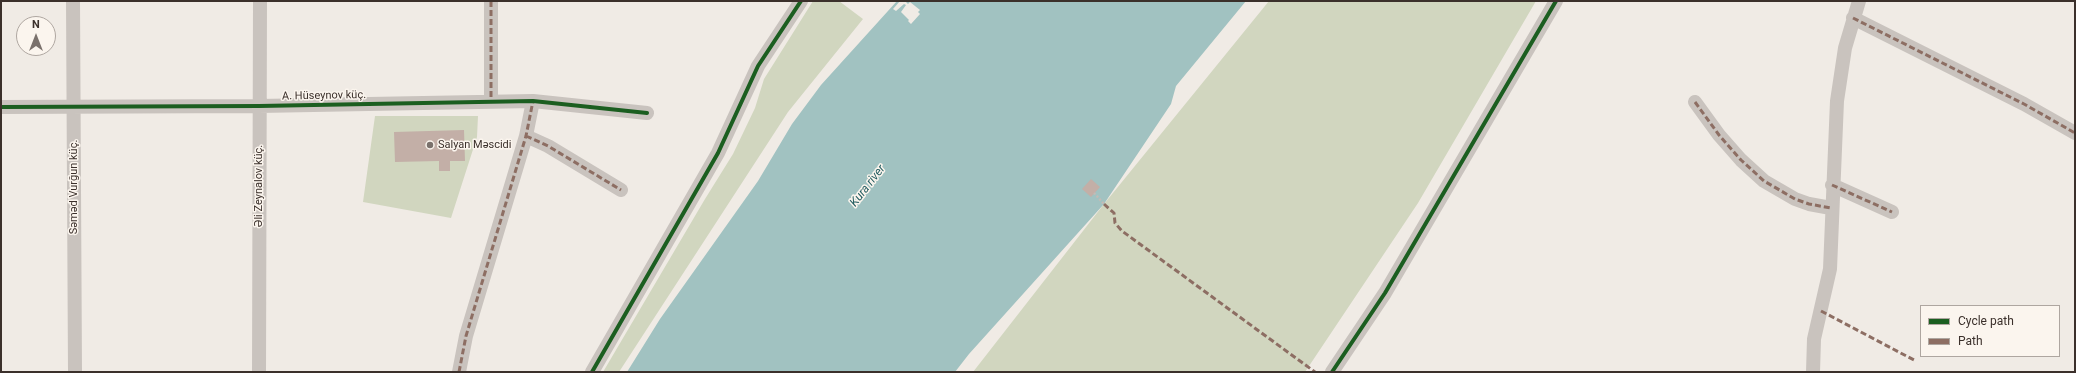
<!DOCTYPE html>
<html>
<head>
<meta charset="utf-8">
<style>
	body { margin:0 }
	#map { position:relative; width:2076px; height:373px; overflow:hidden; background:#f0ebe5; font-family:Roboto,sans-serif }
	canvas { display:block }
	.frame { position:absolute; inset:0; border:2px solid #3b302b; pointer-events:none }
	.legend { position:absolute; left:1920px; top:305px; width:140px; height:52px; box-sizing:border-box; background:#fbf5ee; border:1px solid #aea6a0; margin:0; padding:5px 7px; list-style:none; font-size:12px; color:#3b302b }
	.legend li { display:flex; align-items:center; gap:8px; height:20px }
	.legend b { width:20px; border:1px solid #aea6a0 }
	.north { position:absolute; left:16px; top:16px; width:40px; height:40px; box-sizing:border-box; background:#fbf5ee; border:1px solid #aea6a0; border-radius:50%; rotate:0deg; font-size:11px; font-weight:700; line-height:16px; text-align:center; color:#3b302b }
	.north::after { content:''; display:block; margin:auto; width:14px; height:18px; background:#7a716c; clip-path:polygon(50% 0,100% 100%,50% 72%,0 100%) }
</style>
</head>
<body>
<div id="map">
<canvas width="2076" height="373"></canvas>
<div class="frame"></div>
<ul class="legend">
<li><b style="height:5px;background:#1b5e20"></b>Cycle path</li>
<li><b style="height:5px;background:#8d6e63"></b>Path</li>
</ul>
<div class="north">N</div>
</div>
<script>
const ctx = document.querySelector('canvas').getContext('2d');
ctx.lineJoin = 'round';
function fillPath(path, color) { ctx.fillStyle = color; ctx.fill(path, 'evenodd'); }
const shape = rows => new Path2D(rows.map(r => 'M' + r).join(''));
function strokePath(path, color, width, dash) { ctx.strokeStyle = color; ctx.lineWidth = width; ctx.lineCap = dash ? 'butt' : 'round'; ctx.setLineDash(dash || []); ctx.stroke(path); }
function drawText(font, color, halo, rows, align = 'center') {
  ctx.font = font + ' Roboto,sans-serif'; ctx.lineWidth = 3; ctx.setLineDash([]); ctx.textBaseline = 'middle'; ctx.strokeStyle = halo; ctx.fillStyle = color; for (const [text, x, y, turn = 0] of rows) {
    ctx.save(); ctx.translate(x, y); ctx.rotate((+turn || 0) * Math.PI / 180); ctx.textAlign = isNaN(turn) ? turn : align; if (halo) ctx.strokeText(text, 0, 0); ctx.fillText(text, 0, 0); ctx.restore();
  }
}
const green = shape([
	[813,1,839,1,863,19,788,112,619,372,603,372,705,199,733,154,755,108,764,79],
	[1269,1,1536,1,1418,203,1305,372,973,372,1104,204],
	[375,116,478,116,477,137,451,218,363,202]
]);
const water = shape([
	[897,1,1246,1,1176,86,1171,104,1104,204,969,354,955,372,627,372,660,319,758,181,792,124,821,85]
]);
const pier = shape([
	[900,1,905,1,908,4,910,2,920,10,918,12,920,14,911,24,908,21,909,20,901,12,906,5,904,4,896,11,893,9]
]);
const building = shape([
	[464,130,465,161,450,161,450,171,439,171,439,161,395,162,394,132],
	[1091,179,1100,187,1091,197,1082,189]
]);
const path = shape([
	[1094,193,1104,204]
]);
const minor = shape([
	[73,1,75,372],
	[491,1,491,101],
	[1853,18,2024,104,2075,133],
	[1695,102,1719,135,1741,160,1764,181,1795,199,1809,204,1831,208],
	[1,107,259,106,533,101,647,113],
	[526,136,548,146,621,190],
	[1832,185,1892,212],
	[259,372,260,1],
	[459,372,466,336,526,136,533,101],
	[592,372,718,153,758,66,801,1],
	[1332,372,1385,293,1556,1],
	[1813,372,1814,339,1830,269,1837,101,1845,48,1859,1]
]);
const quiet = shape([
	[491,1,491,101],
	[1853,18,2024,104,2075,133],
	[1695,102,1719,135,1741,160,1764,181,1795,199,1809,204,1831,208],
	[526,136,548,146,621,190],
	[1832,185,1892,212],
	[1104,204,1114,213,1115,223,1122,231,1315,372],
	[1821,311,1914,360],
	[459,372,466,336,526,136,533,101]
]);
const cycleway = shape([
	[1,107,259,106,533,101,647,113],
	[592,372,718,153,758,66,801,1],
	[1332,372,1385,293,1556,1]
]);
const markers = [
	[430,145,4,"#7a716c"]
];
const streetNames = [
	["A. Hüseynov küç.",324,96,-1],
	["Əli Zeynalov küç.",259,186,-90],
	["Səməd Vurğun küç.",74,187,-90]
];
const poiNames = [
	["Salyan Məscidi",438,145]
];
const waterNames = [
	["Kura river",868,186,-52]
];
fillPath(green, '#d1d6bf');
fillPath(water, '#a1c2c1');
fillPath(pier, '#f0ebe5');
fillPath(building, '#c3afa7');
strokePath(path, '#c2bbb6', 2.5, [2, 2]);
strokePath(minor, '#c9c3be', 14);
strokePath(quiet, '#8d6e63', 3, [6, 3]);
strokePath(cycleway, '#1b5e20', 4);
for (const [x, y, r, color] of markers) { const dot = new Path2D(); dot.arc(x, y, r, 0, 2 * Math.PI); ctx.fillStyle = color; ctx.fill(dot); strokePath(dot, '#fbf5ee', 1.5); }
drawText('11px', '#3b302b', '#fbf5ee', streetNames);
drawText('11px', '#3b302b', '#fbf5ee', poiNames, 'left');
drawText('italic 12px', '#1f5a5e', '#fbf5ee', waterNames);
</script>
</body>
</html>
